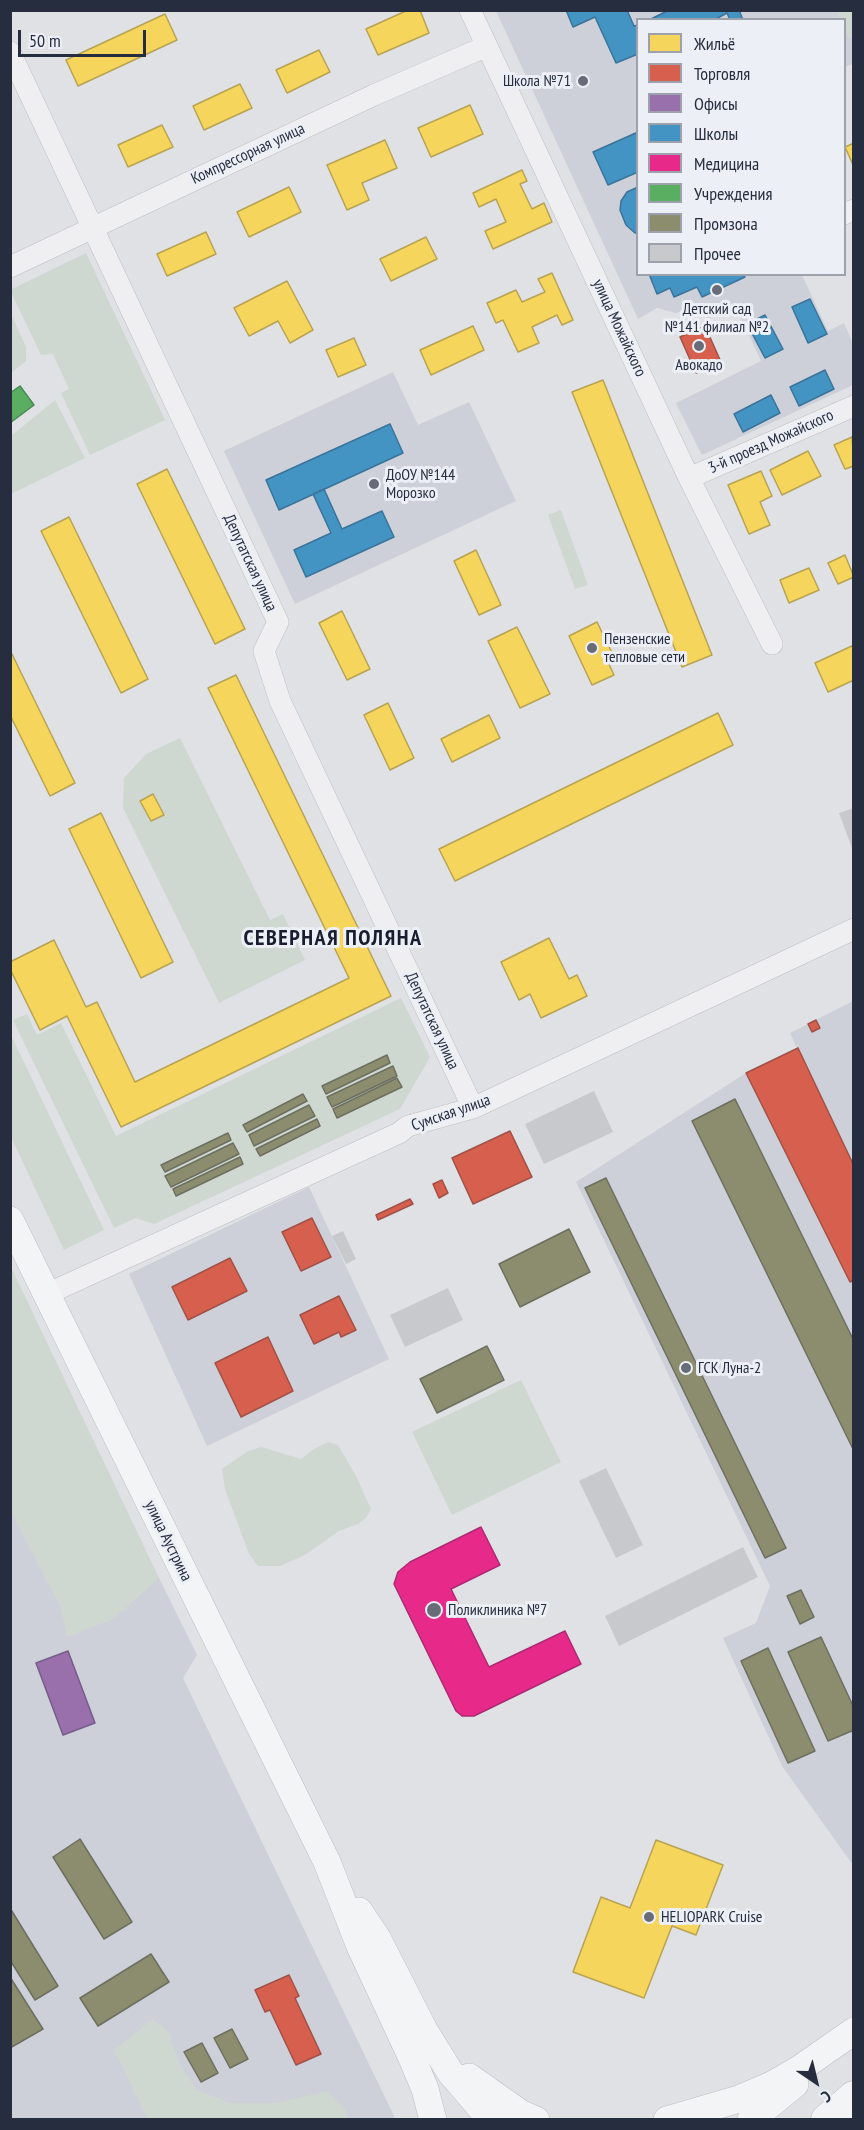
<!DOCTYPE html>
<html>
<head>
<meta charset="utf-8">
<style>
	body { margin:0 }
	#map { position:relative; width:864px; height:2130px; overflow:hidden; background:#dfe1e5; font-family:"PT Sans Narrow",sans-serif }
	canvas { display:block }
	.frame { position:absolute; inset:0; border:12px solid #262d3e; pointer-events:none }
	.legend { position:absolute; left:636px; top:18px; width:210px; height:258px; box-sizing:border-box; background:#eceff5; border:2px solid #9da1ac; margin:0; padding:8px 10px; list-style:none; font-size:18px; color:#262d3e }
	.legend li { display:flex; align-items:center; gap:12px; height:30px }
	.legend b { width:30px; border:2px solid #9da1ac }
	.north { position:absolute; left:786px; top:2052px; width:60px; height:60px; -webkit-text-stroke:4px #eceff5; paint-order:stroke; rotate:145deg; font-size:16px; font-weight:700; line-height:24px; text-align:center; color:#262d3e }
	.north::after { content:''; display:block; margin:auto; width:21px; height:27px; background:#262d3e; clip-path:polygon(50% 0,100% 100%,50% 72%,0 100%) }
	.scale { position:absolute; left:18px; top:30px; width:128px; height:27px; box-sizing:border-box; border:3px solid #262d3e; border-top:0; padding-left:8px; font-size:18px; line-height:21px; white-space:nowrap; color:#262d3e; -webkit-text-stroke:4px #eceff5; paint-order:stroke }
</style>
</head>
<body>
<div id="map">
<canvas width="864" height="2130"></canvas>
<div class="frame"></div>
<ul class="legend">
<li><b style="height:16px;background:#f6d55c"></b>Жильё</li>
<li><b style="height:16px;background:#d6604d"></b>Торговля</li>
<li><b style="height:16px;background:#9970ab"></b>Офисы</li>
<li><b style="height:16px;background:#4393c3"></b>Школы</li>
<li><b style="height:16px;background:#e7298a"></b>Медицина</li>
<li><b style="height:16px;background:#5aae61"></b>Учреждения</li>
<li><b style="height:16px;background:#8c8c6e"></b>Промзона</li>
<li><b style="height:16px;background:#c7c9cd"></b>Прочее</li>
</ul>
<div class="north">С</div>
<div class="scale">50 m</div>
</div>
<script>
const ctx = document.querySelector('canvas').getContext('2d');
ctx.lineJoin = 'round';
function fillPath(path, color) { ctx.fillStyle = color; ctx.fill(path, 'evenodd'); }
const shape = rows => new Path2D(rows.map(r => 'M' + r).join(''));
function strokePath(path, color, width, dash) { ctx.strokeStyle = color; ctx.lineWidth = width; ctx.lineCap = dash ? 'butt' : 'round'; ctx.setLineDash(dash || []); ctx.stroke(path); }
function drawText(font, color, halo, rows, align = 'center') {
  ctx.font = font + ' "PT Sans Narrow",sans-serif'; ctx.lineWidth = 6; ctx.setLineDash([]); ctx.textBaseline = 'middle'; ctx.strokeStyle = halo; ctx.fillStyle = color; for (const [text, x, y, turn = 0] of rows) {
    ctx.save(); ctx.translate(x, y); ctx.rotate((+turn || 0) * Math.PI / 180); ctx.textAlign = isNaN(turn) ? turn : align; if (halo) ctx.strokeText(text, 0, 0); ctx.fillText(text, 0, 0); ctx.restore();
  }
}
const built = shape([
	[496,11,853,11,853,64,845,67,844,20,638,20,638,274,802,275,828,331,844,323,853,344,853,385,702,455,676,403,761,361,736,307,708,319,702,306,676,313,657,308,638,319],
	[393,372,418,425,469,402,516,501,295,604,224,451],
	[853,1001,853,1865,782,1766,723,1638,756,1623,770,1586,576,1182,746,1073,797,1048,790,1033],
	[309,1187,389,1359,207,1446,129,1274],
	[10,1291,159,1578,197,1655,183,1678,394,2116,394,2119,11,2119]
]);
const green = shape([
	[836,11,853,11,853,37,849,39,845,30,844,20,840,19],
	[86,253,165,420,90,455,61,393,69,389,53,354,41,355,10,290],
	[11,314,26,347,26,361,11,373],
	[55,400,85,458,11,494,11,436],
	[561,510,588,585,575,589,548,515],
	[180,738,270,920,283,914,305,960,219,1003,123,808,124,778,146,754],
	[401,998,430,1057,400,1109,154,1224,135,1218,114,1228,13,1020,27,1014,37,1035,61,1023,116,1136],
	[11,1035,104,1230,64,1250,11,1137],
	[11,1267,159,1578,113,1619,67,1637,61,1608,11,1511],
	[521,1380,561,1462,452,1515,412,1432],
	[328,1442,338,1445,356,1476,371,1509,366,1518,358,1524,339,1531,305,1555,280,1566,258,1566,249,1554,225,1489,222,1469,248,1451,261,1447,301,1459,314,1449],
	[153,2019,167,2030,180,2065,197,2090,230,2103,276,2103,327,2091,346,2110,347,2119,148,2119,114,2050]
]);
const homes = shape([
	[408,10,420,10,429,33,378,55,366,29,408,10],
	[165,14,177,40,78,86,66,60,165,14],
	[319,50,330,72,287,93,276,70,319,50],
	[240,84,252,108,204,130,193,106,240,84],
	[470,105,483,134,431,157,418,128,470,105],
	[162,125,173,147,128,167,118,145,162,125],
	[385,140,397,168,362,183,369,200,347,210,327,165,385,140],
	[854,143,854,167,845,147,854,143],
	[522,170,527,181,520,184,532,209,544,203,552,222,493,249,485,231,506,222,496,199,479,207,473,193,522,170],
	[289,187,301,212,249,237,237,212,289,187],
	[206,232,216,254,167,276,157,254,206,232],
	[426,237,437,259,391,281,380,259,426,237],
	[552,273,573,320,562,325,557,315,532,327,539,343,518,352,503,320,496,323,487,303,516,290,522,302,545,292,538,279,552,273],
	[287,281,313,330,290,343,278,321,249,336,234,308,287,281],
	[473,326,484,350,431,375,420,350,473,326],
	[354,338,366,365,338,377,326,350,354,338],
	[603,380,712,655,682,667,572,392,603,380],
	[852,437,854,466,845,469,834,445,852,437],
	[808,451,821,476,782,495,770,470,808,451],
	[167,469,245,629,215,644,137,484,167,469],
	[761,471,772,496,760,502,770,525,749,534,728,485,761,471],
	[69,517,148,679,121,693,41,531,69,517],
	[476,550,501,605,479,615,454,561,476,550],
	[845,555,854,577,838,584,828,563,845,555],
	[809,568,819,590,789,603,780,580,809,568],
	[342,611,370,669,347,680,319,623,342,611],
	[597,622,615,659,608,662,614,675,592,685,569,636,597,622],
	[517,627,550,694,520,708,488,641,517,627],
	[854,645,854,680,828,692,815,663,854,645],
	[10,650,75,783,50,796,10,715,10,650],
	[236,675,391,996,121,1127,67,1016,40,1030,10,969,10,962,54,940,86,1007,97,1002,135,1082,349,978,208,688,236,675],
	[388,703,414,758,390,770,364,715,388,703],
	[718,713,733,745,455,881,439,849,718,713],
	[489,715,500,738,452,762,441,739,489,715],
	[153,794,164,815,151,821,140,801,153,794],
	[101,813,173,962,141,978,69,829,101,813],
	[549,938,569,979,577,975,587,996,541,1018,530,994,519,1000,501,962,549,938],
	[656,1840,723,1865,696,1935,672,1926,644,1998,573,1972,601,1897,630,1908,656,1840]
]);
const shops = shape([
	[705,326,721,362,696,373,680,337,705,326],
	[816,1020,820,1028,812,1032,808,1024,816,1020],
	[798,1048,854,1166,854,1280,850,1282,746,1073,798,1048],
	[510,1131,532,1177,473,1204,452,1158,510,1131],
	[442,1180,448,1193,439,1198,433,1184,442,1180],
	[410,1199,413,1204,378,1220,376,1215,410,1199],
	[312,1218,331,1257,301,1271,282,1232,312,1218],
	[230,1258,247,1291,188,1320,172,1287,230,1258],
	[339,1296,356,1330,341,1337,339,1332,314,1344,300,1315,339,1296],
	[268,1337,293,1391,241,1417,215,1363,268,1337],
	[289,1975,299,1996,295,1998,321,2054,296,2065,270,2010,265,2012,255,1990,289,1975]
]);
const offices = shape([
	[68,1651,95,1723,63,1735,36,1663,68,1651]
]);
const schools = shape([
	[566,10,627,10,634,26,638,25,638,54,616,63,595,17,573,27,566,10],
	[669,10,739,10,743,20,730,20,727,13,714,20,649,20,669,10],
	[638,132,638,172,608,185,593,152,638,132],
	[638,187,638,233,635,233,626,225,620,210,621,201,627,192,638,187],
	[649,274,743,274,745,277,702,297,697,287,674,297,670,288,657,294,649,274],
	[810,299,827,334,808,343,792,307,810,299],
	[765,315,783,349,765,358,747,324,765,315],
	[825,370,834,389,799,406,790,387,825,370],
	[771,395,780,413,743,432,734,414,771,395],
	[390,424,403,453,279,510,266,480,390,424],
	[324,489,342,529,382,511,394,537,306,577,294,550,331,533,313,494,324,489]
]);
const health = shape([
	[481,1527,500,1565,451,1589,489,1667,565,1631,581,1664,474,1716,462,1716,456,1711,394,1584,398,1572,410,1562,481,1527]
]);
const public = shape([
	[20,386,34,405,10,423,10,393,20,386]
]);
const industry = shape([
	[387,1055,390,1063,326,1094,322,1086,387,1055],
	[393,1066,397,1076,332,1107,327,1097,393,1066],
	[397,1078,402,1087,337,1118,333,1109,397,1078],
	[303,1094,307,1101,247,1132,243,1125,303,1094],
	[735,1099,854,1341,854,1451,692,1121,735,1099],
	[309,1105,315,1116,254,1146,249,1135,309,1105],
	[317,1119,320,1126,260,1156,256,1149,317,1119],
	[228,1133,231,1140,165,1172,161,1165,228,1133],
	[233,1143,239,1154,171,1187,165,1176,233,1143],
	[240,1157,243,1164,176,1196,173,1189,240,1157],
	[606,1178,786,1548,765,1558,585,1188,606,1178],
	[569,1229,590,1272,520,1307,499,1264,569,1229],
	[487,1346,504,1380,437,1413,420,1379,487,1346],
	[801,1590,814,1617,800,1624,787,1596,801,1590],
	[821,1637,854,1708,854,1730,828,1741,788,1652,821,1637],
	[768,1648,815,1751,788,1763,741,1661,768,1648],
	[80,1839,132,1922,104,1939,53,1857,80,1839],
	[10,1908,58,1986,35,2000,10,1960,10,1908],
	[151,1954,169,1982,98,2026,80,1998,151,1954],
	[10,1977,43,2029,10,2048,10,1977],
	[232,2029,248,2059,230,2068,214,2038,232,2029],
	[202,2043,218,2073,201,2082,184,2052,202,2043]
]);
const building = shape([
	[854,808,854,851,853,851,839,813],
	[594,1091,613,1132,544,1164,525,1124],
	[343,1231,356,1259,346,1264,332,1236],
	[448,1288,463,1320,405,1347,390,1315],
	[606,1468,643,1545,616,1558,579,1481],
	[743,1547,758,1577,619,1646,605,1616]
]);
const minor = shape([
	[470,10,689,478,772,644],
	[10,52,278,622,264,651,280,701,473,1108],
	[844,214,854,210],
	[10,267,374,95,487,46],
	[689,478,854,406],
	[47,1294,399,1133,408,1126,473,1108,854,929]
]);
const major = shape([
	[10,1220,327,1862,360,1946,412,2058,425,2089,433,2120],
	[359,1911,377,1938,424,2030,450,2072,491,2120],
	[469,2077,520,2113,536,2120],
	[667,2120,739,2099,772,2085,798,2070,854,2031],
	[751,2120,795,2084]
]);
const highway = shape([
	[827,2120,854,2097]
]);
const markers = [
	[583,81,6,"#676c78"],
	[717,290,6,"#676c78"],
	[699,346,6,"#676c78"],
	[374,484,6,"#676c78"],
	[592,648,6,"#676c78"],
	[686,1368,6,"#676c78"],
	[434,1610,8,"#676c78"],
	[649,1917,6,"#676c78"]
];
const poiNames = [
	["Школа №71",571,81,"right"],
	["Детский сад",717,309,"center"],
	["№141 филиал №2",717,327,"center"],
	["Авокадо",699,365,"center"],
	["ДоОУ №144",386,475],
	["Морозко",386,493],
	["Пензенские",604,639],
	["тепловые сети",604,657],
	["ГСК Луна-2",698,1368],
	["Поликлиника №7",448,1610],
	["HELIOPARK Cruise",661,1917]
];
const streetNames = [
	["Компрессорная улица",248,154,-25],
	["улица Можайского",619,328,65],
	["3-й проезд Можайского",771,442,-24],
	["Депутатская улица",250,563,65],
	["Депутатская улица",432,1021,65],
	["Сумская улица",451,1113,-19],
	["улица Аустрина",168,1541,64]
];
const districtNames = [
	["СЕВЕРНАЯ ПОЛЯНА",333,939]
];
fillPath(built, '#cdd0d8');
fillPath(green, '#ced8d0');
fillPath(homes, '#f6d55c');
strokePath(homes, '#b8a353', 1.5);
fillPath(shops, '#d6604d');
strokePath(shops, '#a15148', 1.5);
fillPath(offices, '#9970ab');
strokePath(offices, '#765c8a', 1.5);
fillPath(schools, '#4393c3');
strokePath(schools, '#3a749b', 1.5);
fillPath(health, '#e7298a');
strokePath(health, '#ad2a73', 1.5);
fillPath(public, '#5aae61');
strokePath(public, '#4a8756', 1.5);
fillPath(industry, '#8c8c6e');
strokePath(industry, '#6d7060', 1.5);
fillPath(building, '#c7c9cd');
strokePath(minor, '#bdbfc3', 22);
strokePath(major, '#bbbec3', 28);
strokePath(highway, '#b1b4ba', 33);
strokePath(minor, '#efeff1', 21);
strokePath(major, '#f3f4f5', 27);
strokePath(highway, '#f3f4f5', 32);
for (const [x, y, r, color] of markers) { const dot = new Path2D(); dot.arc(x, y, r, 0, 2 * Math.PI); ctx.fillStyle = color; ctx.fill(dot); strokePath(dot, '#eceff5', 2); }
drawText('16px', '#262d3e', '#eceff5', poiNames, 'left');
drawText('16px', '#262d3e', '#eceff5', streetNames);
ctx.letterSpacing = '1.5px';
drawText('bold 22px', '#191e2e', '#eceff5', districtNames);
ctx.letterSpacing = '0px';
</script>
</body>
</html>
